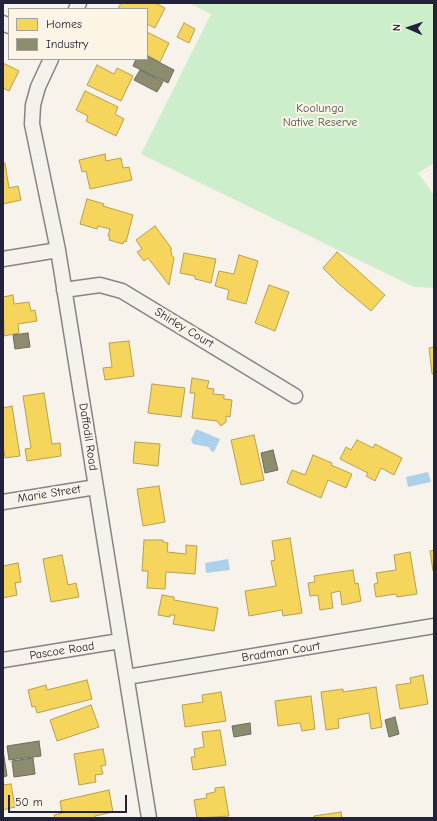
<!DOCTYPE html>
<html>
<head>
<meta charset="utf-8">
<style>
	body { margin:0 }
	#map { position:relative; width:437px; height:821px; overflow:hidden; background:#f7f3ea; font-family:"Comic Neue",sans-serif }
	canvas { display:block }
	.frame { position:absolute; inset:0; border:4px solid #22223b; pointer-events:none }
	.legend { position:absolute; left:8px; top:8px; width:140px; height:52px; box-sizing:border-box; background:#fcf5e5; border:1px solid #a5a1a1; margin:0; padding:5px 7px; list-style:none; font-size:12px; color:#22223b }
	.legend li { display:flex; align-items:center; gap:8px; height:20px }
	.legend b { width:20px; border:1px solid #a5a1a1 }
	.north { position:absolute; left:389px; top:8px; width:40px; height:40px; -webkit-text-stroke:3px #fcf5e5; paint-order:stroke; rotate:272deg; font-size:11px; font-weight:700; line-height:16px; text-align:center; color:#22223b }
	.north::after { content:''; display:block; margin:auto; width:14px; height:18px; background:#22223b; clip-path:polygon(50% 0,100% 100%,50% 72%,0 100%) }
	.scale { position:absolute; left:8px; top:795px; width:119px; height:18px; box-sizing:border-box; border:2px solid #22223b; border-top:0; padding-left:5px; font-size:12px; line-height:14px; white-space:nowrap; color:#22223b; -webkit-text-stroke:3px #fcf5e5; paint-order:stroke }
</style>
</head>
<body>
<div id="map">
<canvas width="437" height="821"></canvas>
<div class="frame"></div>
<ul class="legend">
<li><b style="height:11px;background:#f6d55c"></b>Homes</li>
<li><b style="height:11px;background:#8c8c6e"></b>Industry</li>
</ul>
<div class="north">N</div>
<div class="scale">50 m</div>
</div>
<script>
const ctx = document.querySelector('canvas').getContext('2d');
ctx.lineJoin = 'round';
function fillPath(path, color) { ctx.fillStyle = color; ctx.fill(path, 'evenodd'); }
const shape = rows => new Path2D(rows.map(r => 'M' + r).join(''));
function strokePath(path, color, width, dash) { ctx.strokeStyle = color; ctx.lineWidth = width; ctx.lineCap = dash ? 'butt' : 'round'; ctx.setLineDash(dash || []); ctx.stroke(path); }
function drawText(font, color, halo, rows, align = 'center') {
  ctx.font = font + ' "Comic Neue",sans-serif'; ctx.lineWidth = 4; ctx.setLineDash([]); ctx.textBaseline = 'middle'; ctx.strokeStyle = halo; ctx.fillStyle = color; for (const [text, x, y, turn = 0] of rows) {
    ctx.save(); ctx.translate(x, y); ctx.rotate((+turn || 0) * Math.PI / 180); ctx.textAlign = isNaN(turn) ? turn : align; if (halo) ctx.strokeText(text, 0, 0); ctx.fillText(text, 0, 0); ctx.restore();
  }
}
const green = shape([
	[189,3,434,3,434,163,418,173,434,195,434,288,414,287,141,154,211,14]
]);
const water = shape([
	[196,429,220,439,214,452,211,451,209,447,193,444,191,440],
	[428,472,431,482,408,487,406,477],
	[228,559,230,570,206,573,205,563]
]);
const homes = shape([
	[121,3,155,3,165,8,155,28,147,24,147,9,118,9,121,3],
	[184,23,195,29,189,43,177,37,184,23],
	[147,32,169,43,160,62,147,55,147,32],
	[3,63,19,71,9,91,3,88,3,63],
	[97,65,114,74,117,68,133,76,121,101,87,85,97,65],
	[85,91,118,107,115,114,124,119,116,136,86,121,88,116,76,110,85,91],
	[105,154,106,161,121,158,123,168,129,167,132,180,90,189,86,171,82,172,79,160,105,154],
	[3,163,5,163,9,188,18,186,21,200,3,204,3,163],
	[87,199,104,204,103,206,133,215,126,242,124,241,123,244,109,240,110,237,108,236,110,229,98,226,97,229,80,224,87,199],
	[155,226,172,249,170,250,172,253,171,254,174,258,169,285,148,258,144,261,137,252,142,249,136,240,155,226],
	[337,252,385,295,371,311,339,284,323,268,337,252],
	[184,253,216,259,211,283,195,279,195,276,180,273,184,253],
	[239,255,258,261,246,304,227,299,229,290,215,286,219,271,234,274,239,255],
	[269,285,289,292,275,331,255,323,269,285],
	[13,295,14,304,29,302,31,311,35,310,37,321,18,324,19,333,4,336,3,297,13,295],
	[129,341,134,376,105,380,103,368,112,367,109,343,129,341],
	[434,347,434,374,432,374,429,348,434,347],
	[192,378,209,381,207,388,214,389,213,394,224,395,224,399,232,400,230,417,226,416,226,422,221,426,217,421,192,418,195,393,190,393,192,378],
	[152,384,185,388,181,417,148,413,152,384],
	[44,393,52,444,60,443,61,456,27,461,25,449,31,448,23,396,44,393],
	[12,406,20,456,5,458,3,446,3,408,12,406],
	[254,435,264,480,241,485,231,440,254,435],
	[357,440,373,448,375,444,402,458,394,475,381,468,375,481,366,476,368,473,340,459,346,447,351,450,357,440],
	[135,442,160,444,158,466,133,463,135,442],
	[313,455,332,463,331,465,352,474,346,488,328,480,321,498,287,483,292,470,305,475,313,455],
	[159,486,165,522,143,526,137,489,159,486],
	[290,538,302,613,283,616,282,610,249,616,245,591,276,586,271,561,275,560,272,541,290,538],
	[144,540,163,540,163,542,168,543,167,552,186,554,186,545,197,546,195,574,166,572,165,589,147,588,148,571,142,571,144,540],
	[434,550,434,570,433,571,430,551,434,550],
	[410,552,417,594,397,597,396,594,376,597,374,584,378,583,376,573,396,570,394,555,410,552],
	[62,555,68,585,76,583,79,597,51,602,43,559,62,555],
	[18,563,21,582,15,583,17,595,3,598,3,566,18,563],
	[353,570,355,584,358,583,361,601,342,605,340,591,331,593,333,608,320,610,318,595,310,596,308,583,315,582,314,576,353,570],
	[162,595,174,597,174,600,218,608,214,631,173,624,175,615,170,615,170,617,158,615,162,595],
	[423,675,428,704,400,709,396,685,411,683,410,678,423,675],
	[87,680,92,699,37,713,35,706,32,707,28,690,46,685,47,690,87,680],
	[376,687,382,727,371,729,369,713,338,719,339,728,326,730,321,692,343,689,343,692,376,687],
	[221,692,226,721,185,727,182,705,203,702,202,695,221,692],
	[311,696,315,729,302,731,300,723,278,726,275,701,311,696],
	[91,705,99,727,57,741,50,720,91,705],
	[220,730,226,765,193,770,191,757,195,757,194,749,204,747,202,732,220,730],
	[103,749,106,765,101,766,103,774,95,775,96,782,79,785,74,754,103,749],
	[11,784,15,807,3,810,3,785,11,784],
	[224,787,229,816,197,818,194,800,207,798,206,794,215,792,215,788,224,787],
	[109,790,113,812,95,816,95,818,55,818,54,815,62,813,60,801,109,790],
	[341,812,342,818,314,818,314,816,341,812]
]);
const industry = shape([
	[147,56,174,70,168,83,133,66,136,59,147,59,147,56],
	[140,70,163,82,157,92,134,80,140,70],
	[28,333,30,347,15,349,13,335,28,333],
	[273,450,278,470,265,473,261,453,273,450],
	[395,717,399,734,389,737,385,720,395,717],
	[250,723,251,734,234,737,232,726,250,723],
	[39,741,41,756,9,760,7,746,39,741],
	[3,750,7,776,3,777,3,750],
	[33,758,35,774,14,777,12,761,33,758]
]);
const minor = shape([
	[76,9,79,3],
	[3,23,9,26],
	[51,59,38,87,33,105,32,124,58,250,149,818],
	[3,259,58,250],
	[64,290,100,285,122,291,295,396],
	[3,502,96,487],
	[3,660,120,641],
	[127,677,434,626]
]);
const parkNames = [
	["Koolunga",320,109],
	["Native Reserve",320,123]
];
const streetNames = [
	["Shirley Court",184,328,31],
	["Daffodil Road",88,437,81],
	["Marie Street",49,494,-9],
	["Pascoe Road",62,651,-9],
	["Bradman Court",281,652,-9]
];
fillPath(green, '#cdeecb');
fillPath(water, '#aed1eb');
fillPath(homes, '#f6d55c');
strokePath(homes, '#b69f52', 1);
fillPath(industry, '#8c8c6e');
strokePath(industry, '#6c6c5f', 1);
strokePath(minor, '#868485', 17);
strokePath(minor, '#f5f2ec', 14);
drawText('12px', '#445458', '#fcf5e5', parkNames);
drawText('12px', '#22223b', '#fcf5e5', streetNames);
</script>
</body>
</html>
